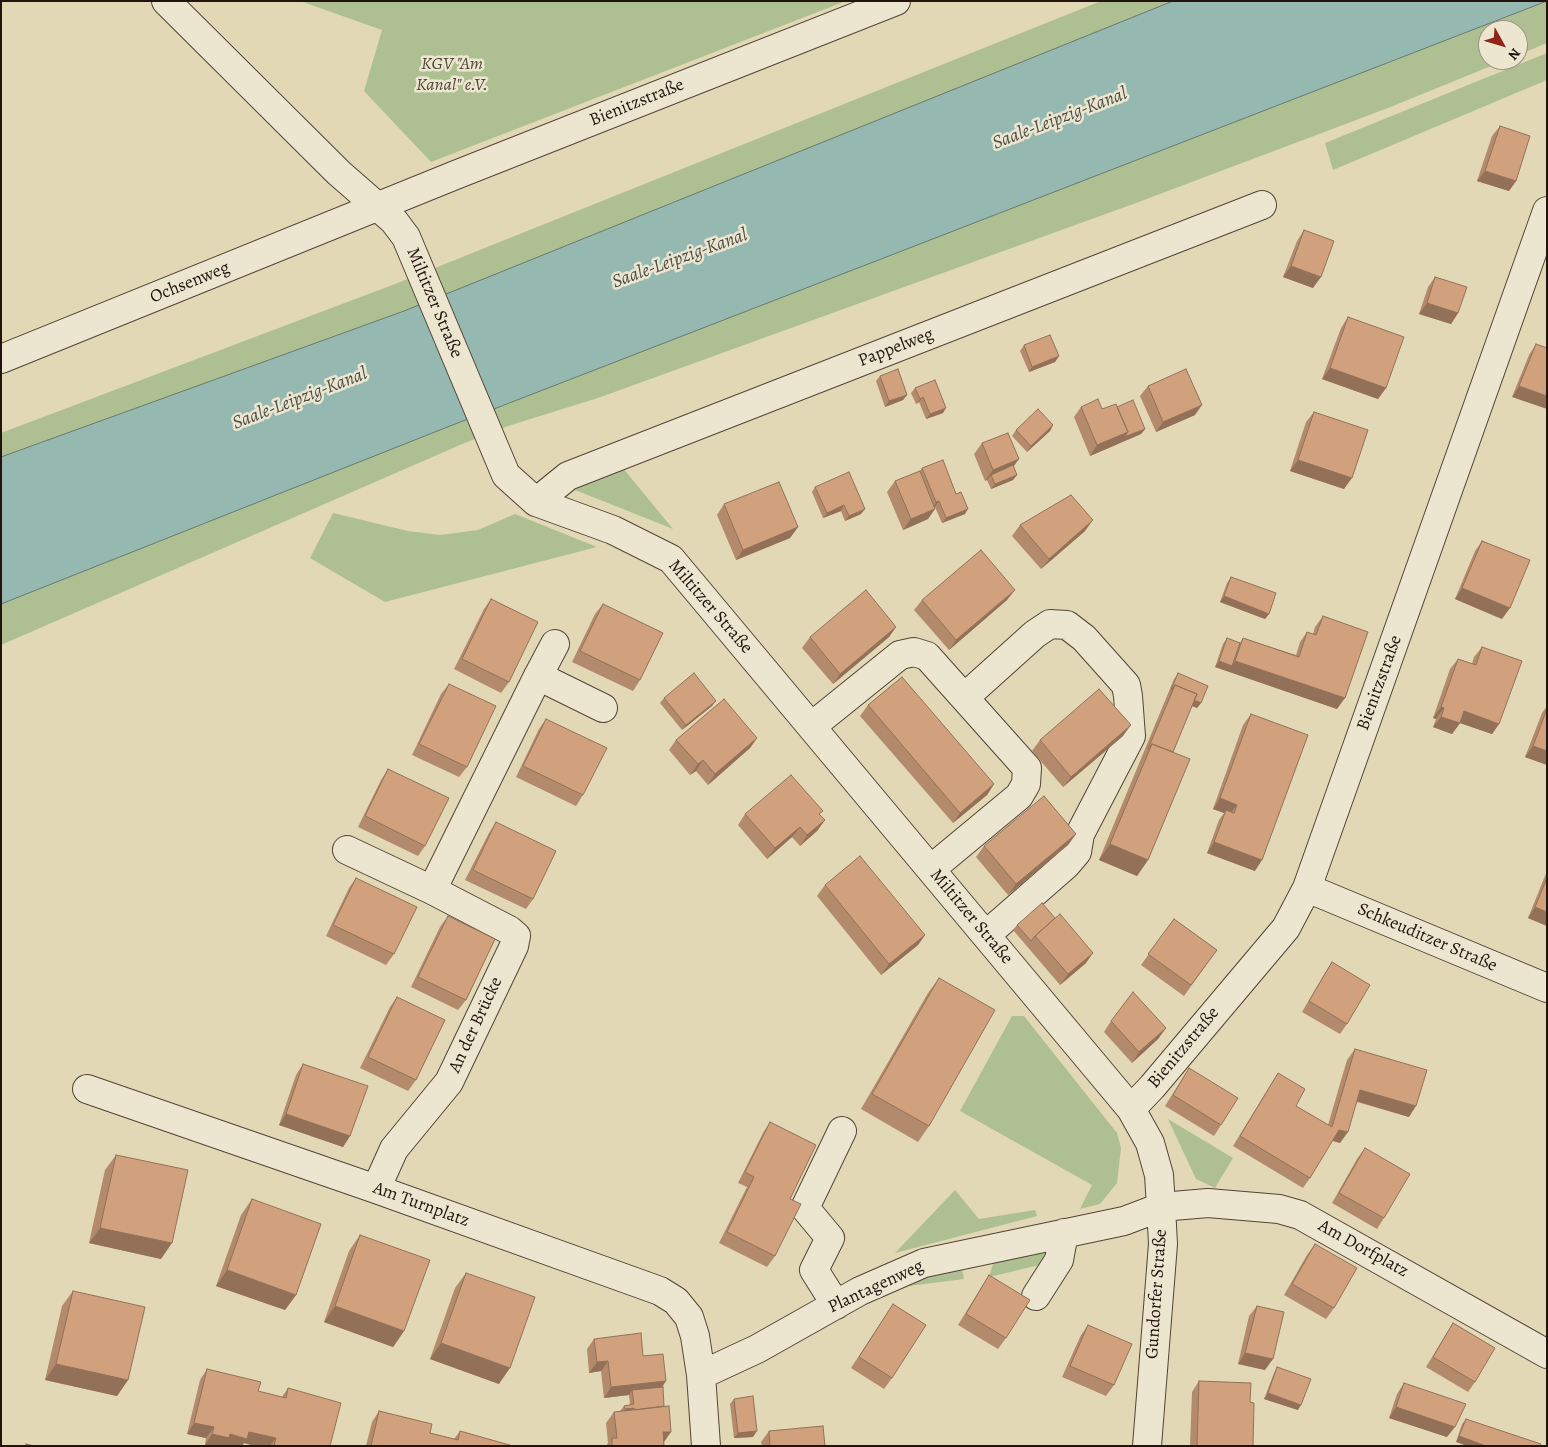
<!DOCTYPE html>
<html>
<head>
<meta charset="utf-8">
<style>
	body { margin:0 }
	#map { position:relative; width:1548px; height:1447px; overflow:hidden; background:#e2d8b6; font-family:Alegreya,serif }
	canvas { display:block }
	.frame { position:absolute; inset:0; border:2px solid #23130d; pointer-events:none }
	.north { position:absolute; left:1478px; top:20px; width:50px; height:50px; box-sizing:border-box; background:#ece6d0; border:1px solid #9c9282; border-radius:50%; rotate:129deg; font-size:14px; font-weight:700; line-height:20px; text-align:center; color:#23130d }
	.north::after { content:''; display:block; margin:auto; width:18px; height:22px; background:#8f2418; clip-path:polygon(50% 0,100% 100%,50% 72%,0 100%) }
</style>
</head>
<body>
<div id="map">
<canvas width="1548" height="1447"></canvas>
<div class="frame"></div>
<div class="north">N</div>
</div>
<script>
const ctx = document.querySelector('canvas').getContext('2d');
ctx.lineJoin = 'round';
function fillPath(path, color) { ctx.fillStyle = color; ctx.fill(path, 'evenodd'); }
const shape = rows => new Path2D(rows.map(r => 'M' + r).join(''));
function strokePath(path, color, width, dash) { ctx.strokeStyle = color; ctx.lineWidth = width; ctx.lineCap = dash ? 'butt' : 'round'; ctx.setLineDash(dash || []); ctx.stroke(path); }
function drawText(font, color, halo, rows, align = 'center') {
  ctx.font = font + ' Alegreya,serif'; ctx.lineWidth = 5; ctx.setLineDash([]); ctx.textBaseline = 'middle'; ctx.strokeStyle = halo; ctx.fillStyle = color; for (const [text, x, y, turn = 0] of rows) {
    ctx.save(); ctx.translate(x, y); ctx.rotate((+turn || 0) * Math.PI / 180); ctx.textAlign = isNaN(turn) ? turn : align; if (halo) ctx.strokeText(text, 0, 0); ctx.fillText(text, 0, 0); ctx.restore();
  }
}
const green = shape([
	[300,1,846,1,431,162,364,91,382,30],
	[1101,1,1173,1,404,311,1,457,1,433,395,284],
	[1547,1,1547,43,1518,55,1518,30,1488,30,1488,60,1506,60,1388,108,1136,203,598,398,508,426,460,445,1,645,1,604,450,426],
	[1547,53,1547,80,1333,170,1325,143],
	[622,467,673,529,570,488],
	[333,513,408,531,440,535,478,530,515,514,597,547,385,602,310,558],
	[1012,1016,1024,1016,1117,1133,1121,1148,1117,1183,1100,1204,1080,1209,1092,1185,960,1111],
	[1168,1119,1233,1158,1215,1188,1196,1179],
	[955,1190,979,1219,1035,1210,1037,1216,895,1253],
	[1050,1249,1044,1264,989,1277,994,1260],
	[962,1269,964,1279,901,1287,936,1274]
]);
const water = shape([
	[1173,1,1547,1,450,426,1,604,1,457,404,311,1173,1]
]);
const minor = shape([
	[166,1,339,173,394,221,406,237,506,475,536,502,613,530,671,559,1131,1109,1150,1143,1159,1175,1161,1207,1163,1244,1147,1446],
	[1,359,458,174,896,1],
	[536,502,568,476,1262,205],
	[538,676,603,708],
	[965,697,1035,634,1050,624,1067,625,1084,638,1126,685,1128,696,1131,736,1080,834,1077,852,1066,865,986,935],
	[812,726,900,655,914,652,927,656,1027,768,1026,784,1019,796,931,869],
	[347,850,432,890,509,930,516,936,514,946,449,1082,394,1149,376,1189],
	[1307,888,1547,988],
	[432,890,538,676,555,644],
	[87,1089,376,1189,660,1291,676,1301,689,1317,695,1336,701,1375],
	[1131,1109,1152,1087,1286,928,1307,888,1547,211],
	[1036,1296,1059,1260,1064,1233],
	[836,1305,814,1270,830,1238,805,1208,842,1131],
	[706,1446,701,1375,757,1349,860,1291,924,1263,1124,1221,1161,1207,1208,1203,1279,1209,1300,1215,1547,1354]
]);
const wall = shape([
	[1500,126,1516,181,1509,191,1477,181,1492,136],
	[1304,230,1313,288,1283,277,1297,241],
	[1435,277,1458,313,1451,324,1419,314,1428,287],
	[1348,317,1386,388,1378,399,1322,379,1341,328],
	[1536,344,1547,348,1512,397,1529,355],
	[1024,345,1059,356,1055,362,1029,372,1020,351],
	[880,376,907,395,903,400,885,407,876,381],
	[1148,386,1195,415,1156,432,1140,396],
	[915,388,943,413,926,419,919,402,916,404,911,393],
	[1081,407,1102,409,1117,407,1145,429,1141,434,1090,456,1074,417],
	[1314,412,1344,489,1290,471,1306,422],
	[1053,425,1050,431,1027,452,1012,436,1016,430],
	[982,443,1013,467,1017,475,1013,480,991,489,987,480,985,481,974,454],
	[922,468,965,514,942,523,935,507,928,519,903,530,887,492,895,481,920,471],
	[815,487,861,514,845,521,841,511,823,518,812,492],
	[724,504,798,527,790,538,736,560,717,515],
	[1020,525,1085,531,1041,569,1012,536],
	[1482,541,1502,619,1455,599,1475,551],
	[1231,577,1269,614,1265,619,1220,602,1227,583],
	[491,599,509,682,501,693,454,669,484,609],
	[922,600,1007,600,949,650,914,610],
	[603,604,640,680,633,691,572,662,595,614],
	[1323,616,1337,709,1215,667,1223,644,1227,638,1240,643,1243,638,1296,655,1300,642,1307,632,1313,634,1315,627],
	[896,627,889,637,833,684,802,648,810,637],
	[1482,647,1499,724,1492,734,1460,723,1452,734,1433,727,1436,719,1433,718,1450,669,1458,659,1472,664,1474,657],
	[1178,673,1201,703,1197,708,1192,706,1173,752,1148,860,1137,876,1099,860,1174,679],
	[449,684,467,767,459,777,412,755,441,694],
	[664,698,712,706,682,730,660,703],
	[868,705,994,784,987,795,953,823,860,716],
	[1547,706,1547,765,1525,757,1542,713],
	[1251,714,1255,871,1207,853,1219,820,1224,813,1213,809,1243,725],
	[546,719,583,795,576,806,516,777,539,729],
	[1123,736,1063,787,1032,751,1040,740],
	[757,738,750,748,708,785,696,771,690,775,669,750,676,740],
	[388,769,425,846,418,856,358,827,381,780],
	[745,814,820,815,825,820,817,831,800,846,792,837,767,859,738,825],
	[496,822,533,899,526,909,465,880,489,833],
	[1076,834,1068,845,1008,895,976,857,984,846],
	[1547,871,1547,926,1528,918],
	[356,878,394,954,386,965,326,936,349,888],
	[825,885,925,935,918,945,881,975,817,896],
	[448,916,466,1000,458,1010,411,987,440,927],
	[1174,919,1217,950,1184,996,1141,965],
	[1017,925,1086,963,1060,985,1013,930],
	[1332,962,1347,1024,1340,1034,1302,1012,1325,973],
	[939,978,929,1126,918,1142,861,1109,928,993],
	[397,997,416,1080,408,1091,360,1068,390,1007],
	[1111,1021,1166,1028,1158,1039,1132,1063,1104,1032],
	[1355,1049,1409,1117,1357,1102,1340,1143,1332,1141,1310,1178,1303,1188,1233,1146,1271,1084,1278,1073,1296,1106,1328,1125,1347,1060],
	[303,1064,350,1136,343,1147,279,1125,296,1075],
	[1189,1068,1221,1125,1214,1136,1165,1106],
	[770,1122,790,1199,775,1256,767,1267,719,1243,747,1187,738,1183,763,1133],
	[1365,1148,1384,1218,1377,1229,1332,1203,1357,1159],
	[116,1155,161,1259,89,1243,105,1170],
	[252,1199,296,1295,285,1310,216,1286,241,1215],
	[360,1235,404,1331,393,1347,324,1322,349,1251],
	[1315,1244,1334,1308,1326,1319,1284,1295,1307,1255],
	[466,1273,499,1384,430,1359,455,1288],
	[989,1275,1006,1338,998,1349,958,1325,982,1286],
	[73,1291,128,1380,117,1396,45,1380,62,1306],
	[893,1304,892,1378,884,1389,851,1368],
	[1257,1306,1265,1370,1238,1364,1249,1316],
	[1453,1323,1475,1382,1468,1392,1426,1367,1446,1334],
	[1088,1325,1114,1385,1106,1396,1062,1377,1081,1335],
	[594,1339,643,1356,663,1387,664,1446,606,1446,608,1443,606,1423,614,1412,620,1411,624,1406,630,1405,629,1395,604,1398,601,1371,589,1373,587,1349],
	[1277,1367,1298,1410,1264,1399,1274,1373],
	[207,1369,258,1391,282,1397,288,1388,330,1446,255,1446,244,1443,242,1446,205,1445,206,1438,187,1434,200,1380],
	[1199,1381,1253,1446,1190,1446,1192,1392],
	[1404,1383,1447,1437,1389,1418,1397,1394],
	[734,1399,753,1437,734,1438,730,1404],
	[379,1411,430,1433,454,1439,460,1431,513,1446,366,1446,372,1422],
	[1466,1419,1540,1446,1456,1442,1462,1424],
	[769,1431,825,1446,762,1446,761,1442]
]);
const shadedWall = shape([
	[1485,171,1516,181,1509,191,1477,181],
	[1291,266,1321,277,1313,288,1283,277],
	[1427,303,1458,313,1451,324,1419,314],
	[1059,356,1055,362,1029,372,1032,367],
	[1330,368,1386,388,1378,399,1322,379],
	[1519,386,1547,396,1547,409,1512,397],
	[907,395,903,400,885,407,889,401],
	[923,397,919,402,916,404,920,399],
	[1202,405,1195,415,1156,432,1163,422],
	[946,408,943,413,926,419,930,414],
	[1053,425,1050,431,1027,452,1031,446],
	[1145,429,1141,434,1090,456,1097,445,1128,432],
	[1019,459,1011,470,991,475,987,480,985,481,993,470],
	[1298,460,1352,478,1344,489,1290,471],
	[1017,475,1013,480,991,489,995,484],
	[939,501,935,507,933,508,936,502],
	[844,505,841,511,823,518,827,513],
	[865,509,861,514,845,521,849,516],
	[935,509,928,519,903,530,911,519],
	[968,509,965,514,942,523,946,518],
	[1093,520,1085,531,1041,569,1049,559],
	[798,527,790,538,736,560,743,550],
	[1462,588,1510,608,1502,619,1455,599],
	[1015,590,1007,600,949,650,956,640],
	[1224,596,1269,614,1265,619,1220,602],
	[896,627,889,637,833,684,840,674],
	[1219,661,1232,666,1235,661,1345,698,1337,709,1215,667],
	[1172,691,1201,703,1197,708,1170,697],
	[716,701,712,706,682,730,686,725],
	[1441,707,1444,708,1436,719,1433,718],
	[1464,711,1499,724,1492,734,1457,722],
	[1441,717,1460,723,1452,734,1433,727],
	[1131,725,1123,736,1063,787,1071,777],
	[757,738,750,748,708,785,715,774],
	[1533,746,1547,751,1547,765,1525,757],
	[703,760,696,771,690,775,698,764],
	[994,784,987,795,953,823,960,813],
	[1220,798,1237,805,1229,815,1226,810,1224,813,1213,809],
	[825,820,817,831,800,846,807,835],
	[800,827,792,837,767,859,775,848],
	[1076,834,1068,845,1008,895,1016,884],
	[1214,842,1262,860,1255,871,1207,853],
	[1110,844,1148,860,1137,876,1099,860],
	[1535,907,1547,912,1547,926,1528,918],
	[925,935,918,945,881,975,889,964],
	[1093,953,1086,963,1060,985,1068,974],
	[1166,1028,1158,1039,1132,1063,1139,1052],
	[1360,1090,1416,1106,1409,1117,1353,1100],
	[286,1114,350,1136,343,1147,279,1125],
	[1339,1130,1348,1132,1340,1143,1331,1140],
	[100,1228,172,1243,161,1259,89,1243],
	[227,1270,296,1295,285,1310,216,1286],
	[335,1306,404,1331,393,1347,324,1322],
	[441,1343,510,1368,499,1384,430,1359],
	[1245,1353,1273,1359,1265,1370,1238,1364],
	[608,1361,601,1371,589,1373,597,1362],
	[56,1364,128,1380,117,1396,45,1380],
	[666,1381,659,1392,632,1390,629,1395,604,1398,611,1387],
	[1268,1393,1301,1405,1298,1410,1264,1399],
	[1396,1407,1455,1427,1447,1437,1389,1418],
	[634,1408,631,1413,621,1414,625,1409],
	[194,1423,214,1427,206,1438,187,1434],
	[757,1431,753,1437,734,1438,738,1433],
	[249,1432,276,1438,270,1446,255,1446,244,1443,242,1446,208,1446,205,1445,212,1434,230,1434],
	[663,1432,671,1432,664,1442],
	[1459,1436,1486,1446,1467,1446,1456,1442]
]);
const building = shape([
	[1500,126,1530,136,1516,181,1485,171,1500,126],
	[1304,230,1334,241,1321,277,1291,266,1304,230],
	[1435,277,1467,287,1458,313,1427,303,1435,277],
	[1348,317,1404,337,1386,388,1330,368,1348,317],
	[1050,335,1059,356,1032,367,1024,345,1050,335],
	[1536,344,1547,348,1547,396,1519,386,1536,344],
	[898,369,907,395,889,401,880,376,898,369],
	[1186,369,1202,405,1163,422,1148,386,1186,369],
	[935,380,946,408,930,414,923,397,920,399,915,388,935,380],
	[1098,399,1102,409,1116,404,1128,432,1097,445,1081,407,1098,399],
	[1133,400,1145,429,1124,437,1128,432,1117,407,1133,400],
	[1038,409,1053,425,1031,446,1016,430,1038,409],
	[1314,412,1368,430,1352,478,1298,460,1314,412],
	[1008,433,1019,459,993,470,982,443,1008,433],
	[943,460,956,494,961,492,968,509,946,518,939,501,936,502,922,468,943,460],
	[1013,465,1017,475,995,484,991,475,1013,465],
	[920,471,935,509,911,519,895,481,920,471],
	[849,472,865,509,849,516,844,505,827,513,815,487,849,472],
	[779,482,798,527,743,550,724,504,779,482],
	[1071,495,1093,520,1049,559,1020,525,1071,495],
	[1482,541,1530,560,1510,608,1462,588,1482,541],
	[981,550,1015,590,956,640,922,600,981,550],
	[1231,577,1276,593,1269,614,1224,596,1231,577],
	[866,590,896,627,840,674,810,637,866,590],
	[491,599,538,622,509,682,462,659,491,599],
	[603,604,663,633,640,680,580,651,603,604],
	[1323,616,1368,632,1345,698,1235,661,1243,638,1299,657,1307,632,1316,635,1323,616],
	[1227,638,1240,643,1232,666,1219,661,1227,638],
	[1482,647,1522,661,1499,724,1464,711,1460,723,1441,717,1444,708,1441,707,1458,659,1476,665,1482,647],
	[694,673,716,701,686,725,664,698,694,673],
	[1178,673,1208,686,1201,703,1194,700,1197,694,1175,685,1171,690,1178,673],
	[902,677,994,784,960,813,868,705,902,677],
	[449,684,496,706,467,767,419,744,449,684],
	[1175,685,1197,694,1173,752,1152,744,1148,749,1175,685],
	[1099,689,1131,725,1071,777,1040,740,1099,689],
	[724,699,757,738,715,774,703,760,698,764,676,740,724,699],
	[1547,709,1547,751,1533,746,1547,709],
	[1251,714,1308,735,1262,860,1214,842,1226,810,1234,813,1237,805,1220,798,1251,714],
	[546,719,607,748,583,795,523,766,546,719],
	[1152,744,1190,759,1148,860,1110,844,1152,744],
	[388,769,449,798,425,846,365,816,388,769],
	[791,775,823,811,819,814,825,820,807,835,800,827,775,848,745,814,791,775],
	[1044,796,1076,834,1016,884,984,846,1044,796],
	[496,822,556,851,533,899,473,870,496,822],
	[860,856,925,935,889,964,825,885,860,856],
	[356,878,417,907,394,954,333,925,356,878],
	[1547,878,1547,912,1535,907,1547,878],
	[1042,903,1055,918,1035,936,1031,941,1017,925,1042,903],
	[1060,914,1093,953,1068,974,1035,936,1060,914],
	[448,916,495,939,466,1000,418,977,448,916],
	[1174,919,1217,950,1191,985,1148,954,1174,919],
	[1332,962,1370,985,1347,1024,1309,1001,1332,962],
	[939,978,995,1010,929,1126,872,1094,939,978],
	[1133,992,1166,1028,1139,1052,1111,1021,1133,992],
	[397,997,445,1020,416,1080,368,1057,397,997],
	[1355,1049,1427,1070,1416,1106,1360,1090,1348,1132,1339,1130,1310,1178,1240,1136,1278,1073,1305,1089,1296,1106,1332,1127,1355,1049],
	[303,1064,368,1086,350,1136,286,1114,303,1064],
	[1189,1068,1238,1098,1221,1125,1173,1095,1189,1068],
	[770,1122,816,1145,790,1199,801,1204,775,1256,727,1232,754,1177,745,1172,770,1122],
	[1365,1148,1410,1174,1384,1218,1339,1193,1365,1148],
	[116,1155,188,1170,172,1243,100,1228,116,1155],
	[252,1199,321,1224,296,1295,227,1270,252,1199],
	[360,1235,430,1260,404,1331,335,1306,360,1235],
	[1315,1244,1357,1268,1334,1308,1292,1284,1315,1244],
	[466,1273,535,1297,510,1368,441,1343,466,1273],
	[989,1275,1030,1300,1006,1338,966,1314,989,1275],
	[73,1291,145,1307,128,1380,56,1364,73,1291],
	[893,1304,926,1325,892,1378,859,1357,893,1304],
	[1257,1306,1284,1312,1273,1359,1245,1353,1257,1306],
	[1453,1323,1495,1348,1475,1382,1433,1357,1453,1323],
	[1088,1325,1132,1344,1114,1385,1070,1366,1088,1325],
	[641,1333,643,1356,663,1354,666,1381,611,1387,608,1361,597,1362,594,1339,641,1333],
	[1277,1367,1311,1379,1301,1405,1268,1393,1277,1367],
	[207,1369,261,1382,258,1391,286,1398,288,1388,341,1403,330,1446,278,1446,274,1445,276,1438,249,1432,247,1439,230,1434,229,1438,212,1434,214,1427,194,1423,207,1369],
	[1199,1381,1251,1383,1250,1402,1254,1403,1253,1446,1197,1446,1199,1381],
	[1404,1383,1466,1404,1455,1427,1396,1407,1404,1383],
	[663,1387,664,1406,635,1410,634,1408,625,1409,624,1406,634,1404,632,1390,663,1387],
	[753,1396,757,1431,738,1433,734,1399,753,1396],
	[669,1406,671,1432,663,1432,664,1446,612,1446,612,1438,617,1438,614,1412,669,1406],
	[379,1411,432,1424,430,1433,458,1440,460,1431,513,1446,371,1446,379,1411],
	[1466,1419,1541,1444,1540,1446,1486,1446,1459,1436,1466,1419],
	[823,1426,825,1446,770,1446,769,1431,823,1426],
	[26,1444,34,1446,26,1446,26,1444]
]);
const parkNames = [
	["KGV \"Am",452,65],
	["Kanal\" e.V.",452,86]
];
const streetNames = [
	["Bienitzstraße",637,103,-22],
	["Ochsenweg",190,283,-22],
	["Miltitzer Straße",434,303,67],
	["Pappelweg",896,348,-21],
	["Miltitzer Straße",710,607,49],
	["Bienitzstraße",1380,683,-70],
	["Miltitzer Straße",971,917,50],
	["Schkeuditzer Straße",1427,938,23],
	["An der Brücke",476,1025,-65],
	["Bienitzstraße",1184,1048,-50],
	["Am Turnplatz",421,1205,20],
	["Am Dorfplatz",1363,1249,29],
	["Plantagenweg",876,1287,-25],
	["Gundorfer Straße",1157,1294,-86]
];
const waterNames = [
	["Saale-Leipzig-Kanal",1060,119,-21],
	["Saale-Leipzig-Kanal",680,259,-20],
	["Saale-Leipzig-Kanal",300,399,-21]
];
fillPath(green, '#aec092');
fillPath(water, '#95b9b1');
strokePath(water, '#67776f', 1);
strokePath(minor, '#534437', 30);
strokePath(minor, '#ece6d0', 28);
fillPath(wall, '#b48a6c');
fillPath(shadedWall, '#927158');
fillPath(building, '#d1a17d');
strokePath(building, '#927158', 1);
drawText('italic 18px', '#4d4735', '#ece6d0', parkNames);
drawText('18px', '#23130d', '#ece6d0', streetNames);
drawText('italic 19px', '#4b4d46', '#ece6d0', waterNames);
</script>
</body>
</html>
